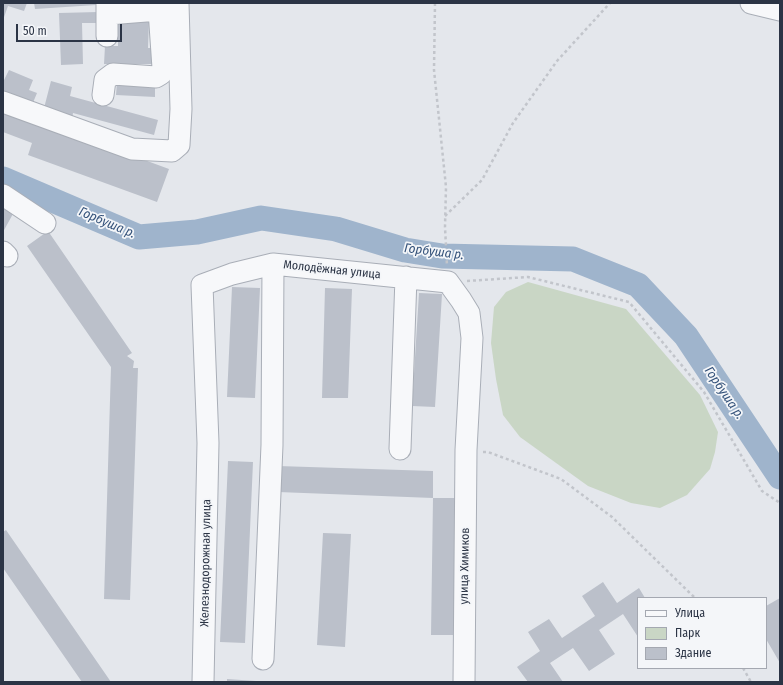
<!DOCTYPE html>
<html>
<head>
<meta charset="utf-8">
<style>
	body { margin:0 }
	#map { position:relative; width:783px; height:685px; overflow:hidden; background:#e4e7ec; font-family:"Fira Sans Condensed",sans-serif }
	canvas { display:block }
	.frame { position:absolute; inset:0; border:4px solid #2b3445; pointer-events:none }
	.legend { position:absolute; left:637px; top:597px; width:130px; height:72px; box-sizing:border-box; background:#f4f6f9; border:1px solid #a4a8b1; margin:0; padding:5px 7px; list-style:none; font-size:12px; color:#2b3445 }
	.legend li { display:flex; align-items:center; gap:8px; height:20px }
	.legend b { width:20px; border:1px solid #a4a8b1 }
	.scale { position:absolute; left:16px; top:24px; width:106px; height:18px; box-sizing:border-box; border:2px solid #2b3445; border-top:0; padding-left:5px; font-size:12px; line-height:14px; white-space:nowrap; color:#2b3445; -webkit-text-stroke:3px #f4f6f9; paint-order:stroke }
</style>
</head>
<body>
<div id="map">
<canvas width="783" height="685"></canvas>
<div class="frame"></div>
<ul class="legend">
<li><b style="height:5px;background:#f7f8fa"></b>Улица</li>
<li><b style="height:11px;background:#c9d6c5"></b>Парк</li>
<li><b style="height:11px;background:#bbc0ca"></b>Здание</li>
</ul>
<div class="scale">50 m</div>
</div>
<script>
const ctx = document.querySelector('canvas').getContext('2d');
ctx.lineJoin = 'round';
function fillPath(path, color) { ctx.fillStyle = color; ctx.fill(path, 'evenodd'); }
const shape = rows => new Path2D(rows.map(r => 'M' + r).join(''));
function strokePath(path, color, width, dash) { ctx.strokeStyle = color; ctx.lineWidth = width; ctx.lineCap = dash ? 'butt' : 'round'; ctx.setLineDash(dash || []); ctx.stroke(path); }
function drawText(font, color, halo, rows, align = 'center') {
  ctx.font = font + ' "Fira Sans Condensed",sans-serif'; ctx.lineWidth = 3.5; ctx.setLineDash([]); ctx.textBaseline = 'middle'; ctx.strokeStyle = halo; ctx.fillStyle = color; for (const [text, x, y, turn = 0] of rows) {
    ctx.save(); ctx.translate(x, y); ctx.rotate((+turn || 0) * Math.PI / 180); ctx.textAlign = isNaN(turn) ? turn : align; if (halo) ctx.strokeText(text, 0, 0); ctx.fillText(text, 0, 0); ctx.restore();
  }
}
const green = shape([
	[528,282,626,309,700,395,718,432,715,452,710,469,687,495,660,508,631,503,588,486,520,437,503,415,496,379,491,343,494,307,506,292]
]);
const river = shape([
	[3,179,139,237,197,232,261,218,336,229,405,250,442,256,573,259,638,285,686,336,780,477]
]);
const building = shape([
	[3,3,27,3,24,11,8,6,3,20],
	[34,3,96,3,96,5,35,9],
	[98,12,99,23,82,23,83,64,61,65,59,13],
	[118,20,149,20,148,48,156,48,156,64,104,64,105,46,118,46],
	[9,70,33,80,29,90,37,93,32,105,3,93,3,80,4,80],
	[51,81,72,87,70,96,158,120,154,135,73,113,72,120,43,112],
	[117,82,155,84,155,97,116,95],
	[3,108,169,169,157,202,28,155,32,143,3,132],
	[3,206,14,212,3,232],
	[48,231,132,353,127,356,134,361,133,368,138,368,130,600,104,599,111,367,27,246],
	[232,287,260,288,255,398,227,397],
	[325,288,352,289,348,398,322,398],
	[419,293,442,294,435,407,412,406],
	[228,461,253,462,245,643,220,642],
	[278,466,433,471,433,498,278,492],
	[433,498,455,498,454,635,431,635],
	[6,530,111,682,82,682,3,568,3,532],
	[323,533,351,534,345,647,317,645],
	[603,582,617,603,639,588,645,598,638,598,638,637,623,614,599,630,615,654,589,671,573,648,550,663,563,682,528,682,517,667,540,651,528,632,549,619,562,638,595,616,582,596],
	[780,598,780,663,766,639,766,606],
	[227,679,256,681,255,682,227,682]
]);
const path = shape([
	[435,3,434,70,446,187,445,227,447,266],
	[445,216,482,180,513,123,557,61,610,3],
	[467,281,528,277,629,302,704,392,762,491,780,503],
	[483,452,488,452,561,479,612,517,695,598],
	[743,668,751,682]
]);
const minor = shape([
	[107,3,107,36],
	[751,3,780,10],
	[108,14,159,10,173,8],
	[103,95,105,80,113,74,156,77,161,74,163,68,159,10],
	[3,102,132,149,172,151,179,145,181,109,178,3],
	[3,195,45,223],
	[3,252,7,256],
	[400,449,406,277],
	[263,659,272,445,273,264],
	[203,682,208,443,202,285,232,274,273,264,448,282,461,300,469,313,472,338,466,450,464,682]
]);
const streetNames = [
	["Молодёжная улица",332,270,6],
	["Железнодорожная улица",206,563,-89],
	["улица Химиков",465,566,-89]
];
const waterNames = [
	["Горбуша р.",107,223,23],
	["Горбуша р.",434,252,7],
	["Горбуша р.",724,393,56]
];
fillPath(green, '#c9d6c5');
strokePath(river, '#9fb4cc', 25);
fillPath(building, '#bbc0ca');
strokePath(minor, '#a9aeb7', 23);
strokePath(path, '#c2c5cb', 2.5, [3, 3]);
strokePath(minor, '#f7f8fa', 21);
drawText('12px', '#2b3445', '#f4f6f9', streetNames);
drawText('italic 13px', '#34527a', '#f4f6f9', waterNames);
</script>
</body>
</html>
